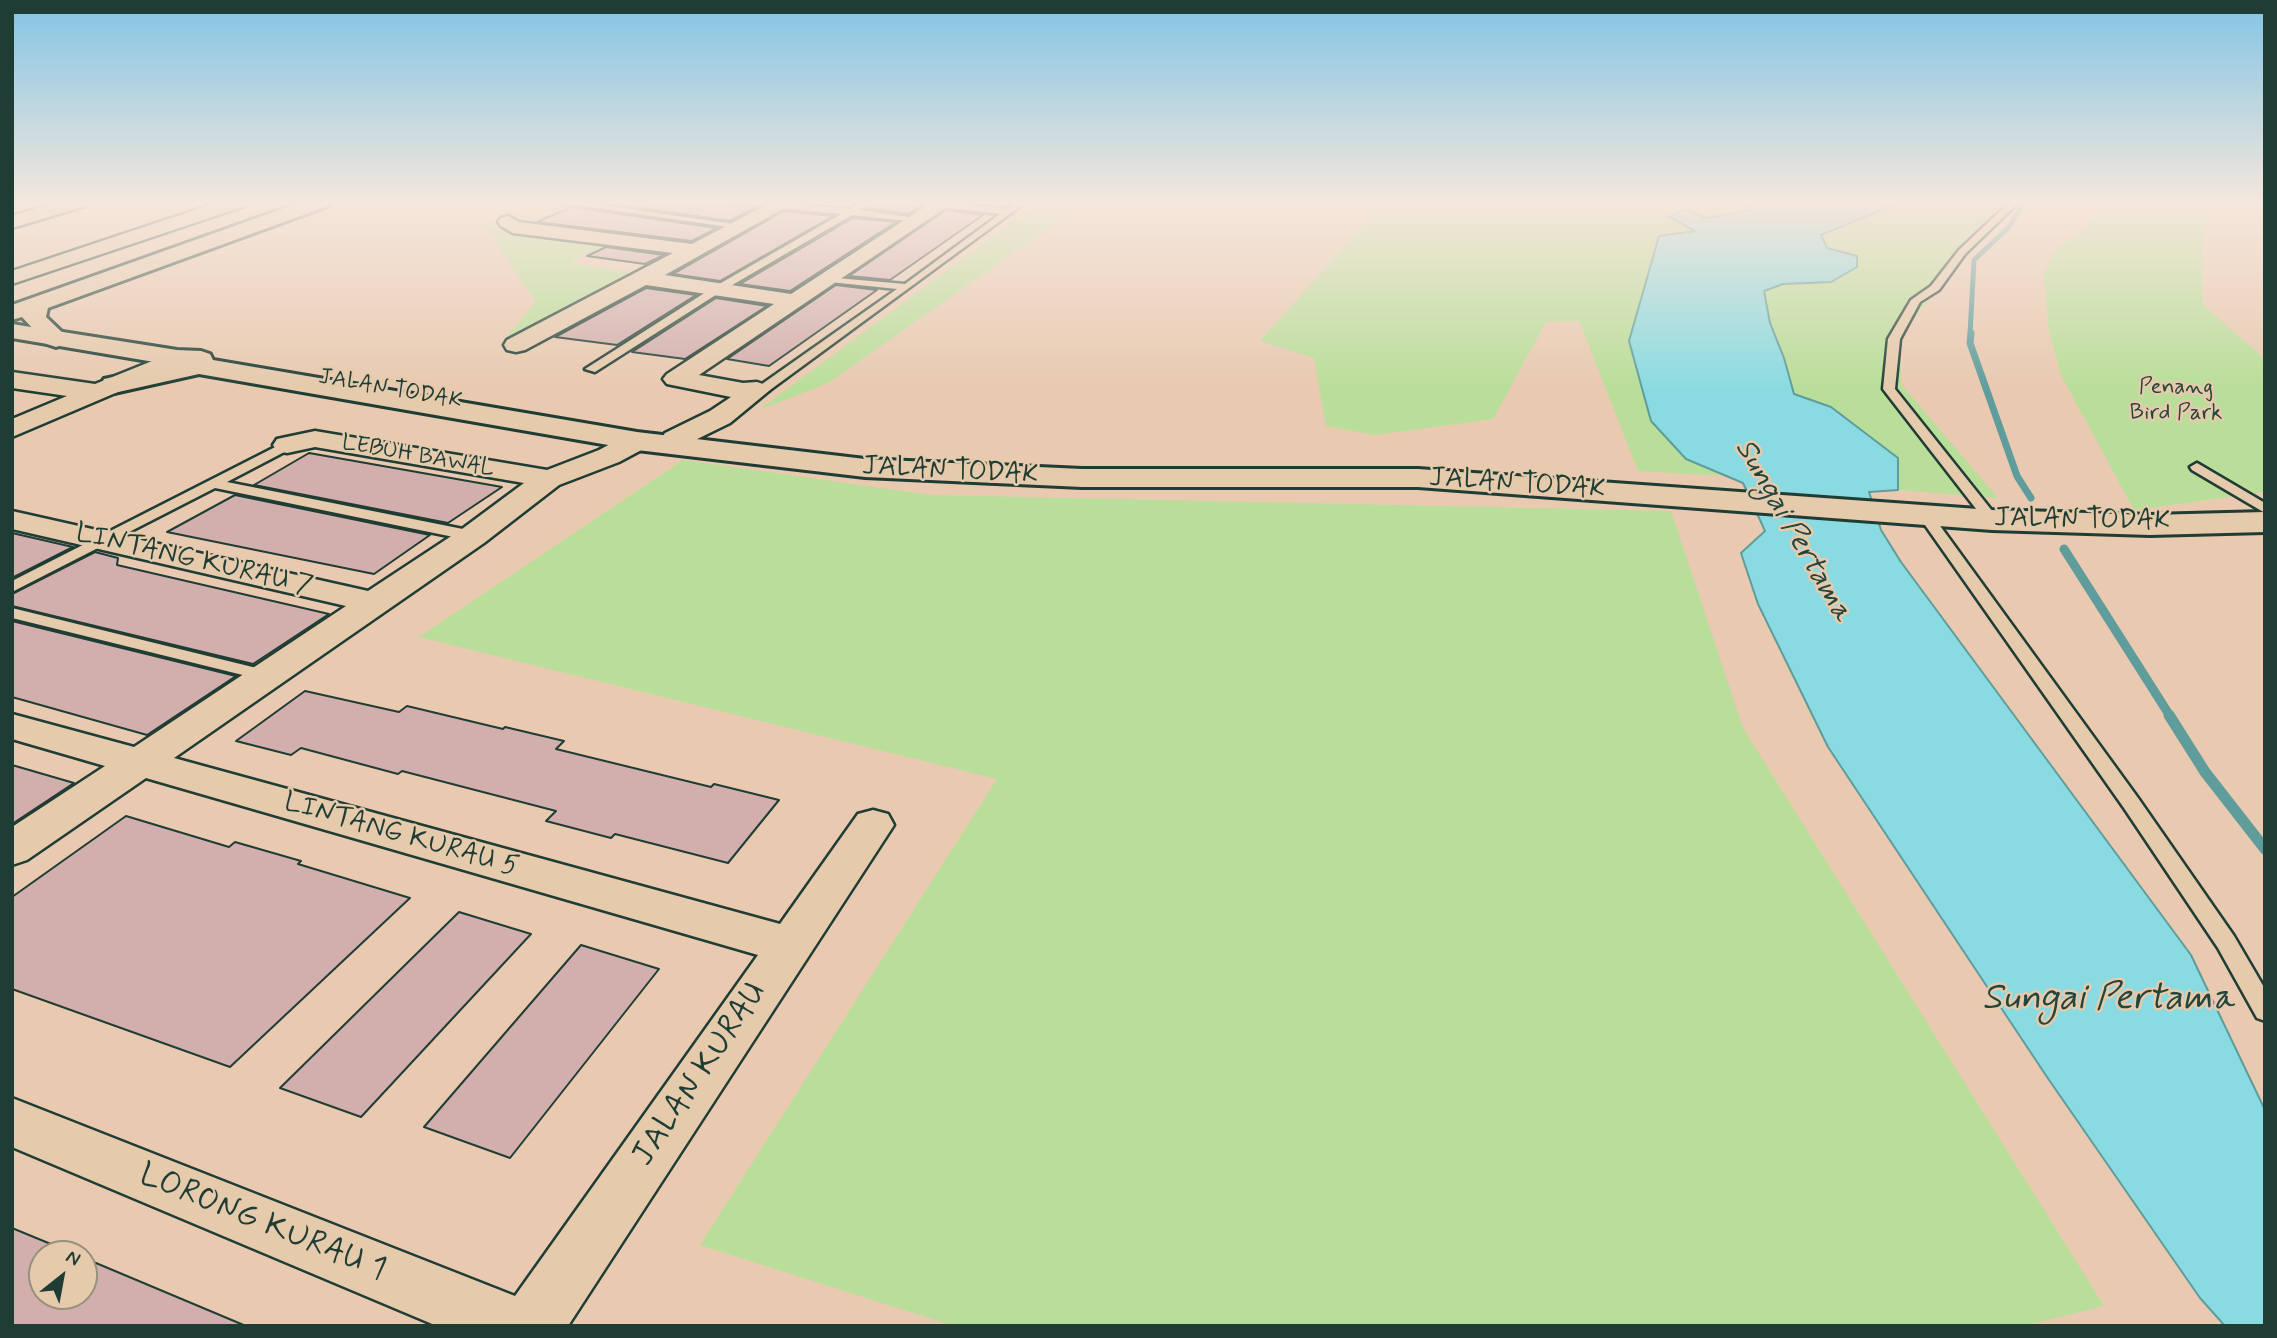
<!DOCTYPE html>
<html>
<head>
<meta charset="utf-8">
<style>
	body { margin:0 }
	#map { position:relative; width:2277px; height:1338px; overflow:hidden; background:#e9cab1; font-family:Mynerve,sans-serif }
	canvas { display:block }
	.frame { position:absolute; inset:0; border:14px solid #1f3d34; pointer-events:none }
	.north { position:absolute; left:28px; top:1240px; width:70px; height:70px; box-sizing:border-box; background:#e5caac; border:2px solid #96927c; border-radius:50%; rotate:31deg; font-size:19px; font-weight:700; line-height:28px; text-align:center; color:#1f3d34 }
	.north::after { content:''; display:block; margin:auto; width:24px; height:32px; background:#1f3d34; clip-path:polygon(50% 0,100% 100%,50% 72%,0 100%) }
</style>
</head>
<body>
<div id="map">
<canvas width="2277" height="1338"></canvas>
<div class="frame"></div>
<div class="north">N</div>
</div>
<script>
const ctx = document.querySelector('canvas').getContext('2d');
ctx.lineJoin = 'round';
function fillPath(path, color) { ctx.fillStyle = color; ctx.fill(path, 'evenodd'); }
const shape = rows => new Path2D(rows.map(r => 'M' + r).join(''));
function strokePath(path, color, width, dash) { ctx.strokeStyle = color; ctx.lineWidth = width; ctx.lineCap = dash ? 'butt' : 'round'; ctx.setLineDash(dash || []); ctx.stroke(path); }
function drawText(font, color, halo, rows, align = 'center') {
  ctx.font = font + ' Mynerve,sans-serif'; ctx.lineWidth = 5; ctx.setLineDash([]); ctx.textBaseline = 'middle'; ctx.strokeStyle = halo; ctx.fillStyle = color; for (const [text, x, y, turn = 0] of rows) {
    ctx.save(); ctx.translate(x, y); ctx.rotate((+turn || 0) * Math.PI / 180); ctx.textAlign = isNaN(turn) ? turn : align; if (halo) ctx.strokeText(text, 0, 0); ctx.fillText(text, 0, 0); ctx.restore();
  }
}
const green = shape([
	[1039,202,1086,202,828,383,759,410],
	[1330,202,1736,202,1751,210,1707,218,1684,210,1670,217,1696,231,1686,459,1722,476,1638,471,1579,321,1546,322,1493,419,1375,435,1326,426,1314,358,1260,341,1369,219],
	[1901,202,2013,202,1962,259,1901,335,1901,384,1998,498,1898,490,1898,458,1831,407,1793,394,1784,358,1770,323,1764,291,1783,284,1831,282,1857,256,1827,248,1821,235],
	[2102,202,2213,202,2202,245,2203,305,2265,359,2265,492,2134,510,2061,375,2048,327,2044,274,2048,263,2053,253,2084,228,2101,208],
	[482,224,607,244,569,263,635,273,505,339,536,301],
	[683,460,931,495,1671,511,1743,728,2104,1306,2023,1326,954,1326,700,1245,997,779,419,637]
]);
const water = shape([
	[1736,202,1786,204,1901,202,1821,235,1827,248,1857,256,1857,267,1831,282,1783,284,1764,291,1770,323,1784,358,1794,394,1831,407,1898,458,1898,490,1869,492,1881,530,1901,562,2191,955,2265,1110,2265,1326,2225,1326,2200,1298,2047,1077,1828,747,1758,604,1741,553,1765,531,1743,483,1686,459,1651,421,1629,341,1659,236,1695,231,1669,217,1684,210,1707,218,1750,210,1736,202]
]);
const streamFar3 = shape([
	[1970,334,1974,260,2008,228,2025,202]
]);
const streamFar2 = shape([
	[1971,333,1970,343,2017,476,2031,498]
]);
const streamFar1 = shape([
	[2064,549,2170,716]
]);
const stream = shape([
	[2169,715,2205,772,2265,849]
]);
const building = shape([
	[599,202,722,202,758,206,730,221,599,202],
	[875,202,927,202,908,214,867,208,875,202],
	[571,207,717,228,692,241,537,222,571,207],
	[946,210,983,215,890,280,849,276,946,210],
	[784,211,833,216,720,281,673,274,784,211],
	[853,218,896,222,790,291,740,284,853,218],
	[606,247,664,255,645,264,587,256,606,247],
	[836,285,877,290,769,366,727,359,836,285],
	[646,288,696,295,617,345,555,337,646,288],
	[716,298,767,306,685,359,632,352,716,298],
	[309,453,502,487,448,523,254,485,309,453],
	[235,495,430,535,374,574,167,532,235,495],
	[12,533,73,547,12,578,12,533],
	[95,552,118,558,117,565,329,614,253,664,12,606,12,594,95,552],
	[12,621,236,676,147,735,12,697,12,621],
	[305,691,399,712,407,706,503,729,505,727,564,741,556,749,711,787,714,784,779,800,728,863,615,834,611,838,546,821,556,811,402,771,398,774,301,748,291,755,236,741,305,691],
	[12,765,74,783,12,824,12,765],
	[126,816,229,847,235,842,301,861,298,864,410,898,230,1067,12,989,12,897,126,816],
	[459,912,531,934,361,1117,280,1088,459,912],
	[581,945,659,969,510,1158,424,1127,581,945],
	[12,1228,75,1254,42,1254,42,1296,84,1296,84,1258,246,1326,12,1326,12,1228]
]);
const lane = shape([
	[555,202,580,202,747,226,742,229,555,202],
	[862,202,872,202,860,210,923,219,918,222,852,215,722,291,595,372,585,369,714,287,841,214,780,208,777,207,777,203,849,209,862,202],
	[938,202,1007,209,1016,202,1026,202,770,390,753,393,753,387,762,384,897,289,829,282,825,281,825,277,905,284,1000,214,941,207,938,206,938,202],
	[2010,202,2019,202,1965,254,1939,290,1920,302,1900,339,1895,389,1997,517,1999,520,1997,523,1992,524,1987,523,1883,389,1888,339,1911,300,1931,286,1959,250,2010,202],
	[287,441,292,442,292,448,227,482,473,531,481,536,473,541,215,488,12,592,12,581,287,441],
	[2197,463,2265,503,2265,513,2192,470,2190,467,2197,463],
	[1925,511,1930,512,2138,798,2234,936,2265,989,2265,1021,2257,1018,2218,948,2124,808,1918,515,1925,511],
	[12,608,273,672,276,676,267,681,12,618,12,608]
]);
const street = shape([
	[58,202,87,202,85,206,12,228,12,216,58,202],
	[219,202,247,202,245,206,12,284,12,271,219,202],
	[772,202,795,202,665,275,791,294,932,202,954,202,699,375,743,383,757,382,766,385,770,390,730,423,685,445,675,447,665,445,661,439,665,433,710,411,731,397,667,384,663,379,667,374,774,304,646,285,525,350,516,352,507,350,504,345,507,340,673,253,513,233,501,226,498,222,501,218,508,216,519,222,692,244,772,202],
	[177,351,186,353,189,358,186,363,12,437,12,419,67,396,12,388,12,372,95,384,177,351],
	[315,431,547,470,599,450,627,435,637,433,647,435,651,441,647,447,619,462,559,485,484,543,174,758,780,924,858,814,873,810,888,814,894,825,568,1326,437,1326,12,1147,12,1098,515,1296,758,955,146,778,27,860,12,865,12,827,105,766,12,739,12,714,134,747,346,606,12,529,12,511,368,591,462,529,524,483,315,447,287,453,277,451,273,445,277,439,315,431]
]);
const secondary = shape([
	[12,324,177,350,201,351,210,354,213,360,637,432,865,459,1082,469,1418,469,1992,510,2150,515,2265,512,2265,532,2150,535,1992,530,1418,487,1082,487,865,477,637,450,199,374,114,393,104,391,101,385,104,379,172,365,12,338,12,324]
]);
const highway = shape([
	[302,202,331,202,328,206,48,308,46,317,69,339,65,344,56,347,47,344,22,317,12,320,12,305,302,202]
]);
const farParknames = [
	["Penang",2176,388],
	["Bird Park",2176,414]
];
const farStreetnames = [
	["JALAN TODAK",390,390,10],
	["LEBUH BAWAL",418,457,10]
];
const streetNames = [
	["JALAN TODAK",950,472,3],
	["JALAN TODAK",1517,485,4],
	["JALAN TODAK",2082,521,1],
	["LINTANG KURAU 7",194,561,13],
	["LINTANG KURAU 5",401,836,16]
];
const waterNames = [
	["Sungai Pertama",1792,531,60]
];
const nearStreetnames = [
	["JALAN KURAU",701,1075,-56],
	["LORONG KURAU 1",262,1224,22]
];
const nearWaternames = [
	["Sungai Pertama",2108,1000]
];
fillPath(green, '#b9de99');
fillPath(water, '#8adbe1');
strokePath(water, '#5f9c9c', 2);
strokePath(streamFar3, '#5f9c9c', 5);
strokePath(streamFar2, '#5f9c9c', 7);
strokePath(streamFar1, '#5f9c9c', 9);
strokePath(stream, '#5f9c9c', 11);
fillPath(building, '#d2afad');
strokePath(building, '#1f3d34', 2);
strokePath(lane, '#1f3d34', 5);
strokePath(street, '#1f3d34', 5);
strokePath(secondary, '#1f3d34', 6);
strokePath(highway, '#1f3d34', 6);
fillPath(lane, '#e5caac');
fillPath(street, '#e5caac');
fillPath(secondary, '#e5caac');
fillPath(highway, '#e5caac');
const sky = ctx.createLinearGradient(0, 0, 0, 389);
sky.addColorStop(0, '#82c4e5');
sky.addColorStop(0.52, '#f5e7dc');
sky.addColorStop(1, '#f5e7dc00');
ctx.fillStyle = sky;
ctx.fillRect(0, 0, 2277, 389);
drawText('23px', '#274539', '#e5caac', farParknames);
drawText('23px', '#1f3d34', '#e5caac', farStreetnames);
drawText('28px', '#1f3d34', '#e5caac', streetNames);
drawText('italic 30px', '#24453d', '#e5caac', waterNames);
drawText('33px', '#1f3d34', '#e5caac', nearStreetnames);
drawText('italic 37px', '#24453d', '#e5caac', nearWaternames);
</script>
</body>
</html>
